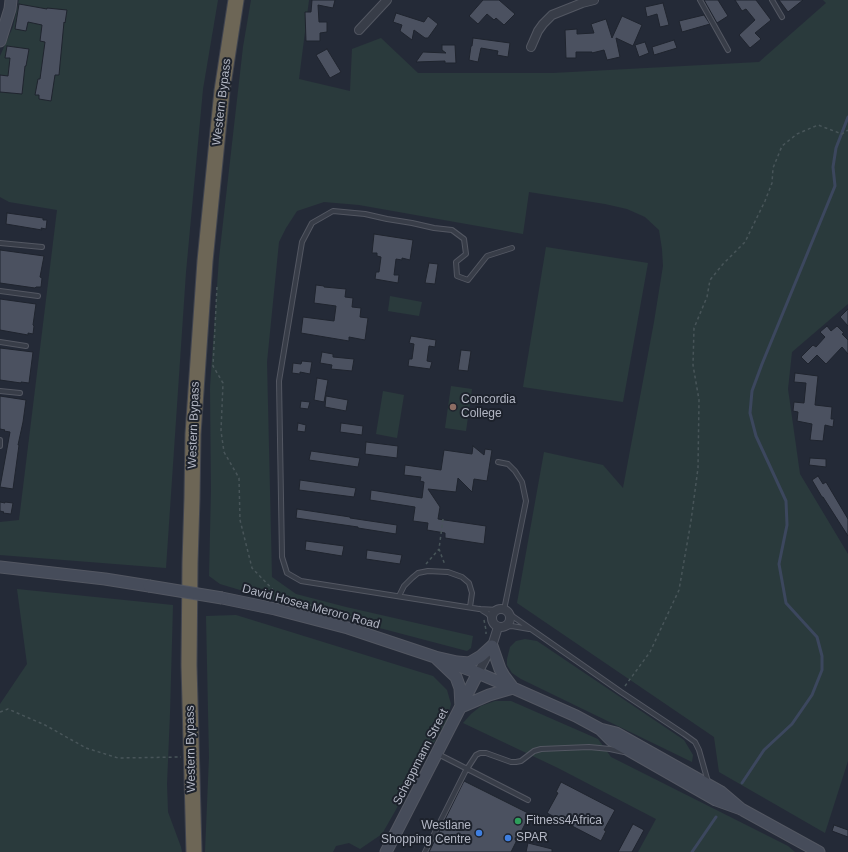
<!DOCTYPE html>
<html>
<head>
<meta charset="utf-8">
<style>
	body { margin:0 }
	canvas { display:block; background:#242a37 }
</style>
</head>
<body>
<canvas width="848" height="852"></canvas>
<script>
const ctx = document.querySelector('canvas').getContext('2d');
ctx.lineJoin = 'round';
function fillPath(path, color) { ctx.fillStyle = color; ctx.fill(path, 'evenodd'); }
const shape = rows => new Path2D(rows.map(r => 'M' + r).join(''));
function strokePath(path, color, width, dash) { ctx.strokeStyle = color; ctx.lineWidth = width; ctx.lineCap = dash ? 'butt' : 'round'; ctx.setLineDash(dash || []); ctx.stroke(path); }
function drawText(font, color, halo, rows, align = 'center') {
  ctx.font = font + ' Arial,sans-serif'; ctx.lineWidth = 4; ctx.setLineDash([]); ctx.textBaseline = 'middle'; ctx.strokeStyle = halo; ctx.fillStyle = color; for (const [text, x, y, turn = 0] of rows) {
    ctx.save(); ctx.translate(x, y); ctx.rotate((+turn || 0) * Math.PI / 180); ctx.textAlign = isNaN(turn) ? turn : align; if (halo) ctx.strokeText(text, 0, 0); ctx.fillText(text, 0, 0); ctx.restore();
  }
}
const green = shape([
	[19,0,218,0,203,89,186,272,166,568,0,555,0,522,19,520,57,210,9,202,0,197,0,56,13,27],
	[251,0,309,0,299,79,350,91,352,49,381,38,418,73,553,73,759,62,826,3,823,0,848,0,848,304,792,352,788,389,800,474,848,554,848,761,825,833,719,772,714,737,517,603,544,452,603,465,623,488,654,322,663,266,662,249,659,230,645,217,627,209,605,204,529,192,523,234,359,205,324,202,297,211,286,228,279,242,267,362,272,577,296,594,346,607,473,636,471,648,467,651,277,601,220,584,209,576,211,491,210,387,219,258,243,47],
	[546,247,648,263,623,402,523,387],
	[390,296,422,302,419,316,388,311],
	[451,386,472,389,466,431,445,428],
	[383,391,404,395,397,438,376,434],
	[17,589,173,605,170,713,167,784,168,812,181,847,182,852,0,852,0,704,27,664],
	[236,615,433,676,447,690,451,704,447,720,382,834,360,849,349,843,336,846,333,852,205,852,209,757,206,616],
	[525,639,537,641,684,740,693,755,692,762,521,679,512,673,507,665,507,659,510,647,516,641],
	[495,701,511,701,598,739,611,757,788,846,795,852,638,852,656,819,558,768,463,723,471,714,481,706]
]);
const stream = shape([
	[742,783,764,750,792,724,812,695,822,670,822,656,817,637,786,603,779,564,787,525,786,501,756,436,750,413,752,391,762,364,835,186,833,167,836,148,848,117],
	[692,852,716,817]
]);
const building = shape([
	[312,0,335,0,333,8,318,5,319,22,327,22,327,32,320,33,320,41,306,41,305,12,311,12,312,0],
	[483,0,499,0,515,14,504,25,496,18,494,20,487,14,478,24,469,16,483,0],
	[704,0,718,0,728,16,717,23,704,0],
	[735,0,756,0,771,20,755,33,761,39,750,48,739,35,755,20,746,9,742,11,735,0],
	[779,0,803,0,788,12,779,0],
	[663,3,669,25,660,27,657,14,647,17,645,7,663,3],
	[19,4,47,9,47,8,67,10,65,23,64,22,59,75,55,75,51,101,39,99,39,95,35,95,38,79,40,79,45,42,40,41,42,25,28,22,26,31,15,29,19,4],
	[396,13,424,22,428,16,438,24,428,38,425,38,414,30,412,40,400,31,402,25,393,22,396,13],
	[704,15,710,24,682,32,679,21,704,15],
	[622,16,642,25,633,46,616,38,620,57,607,60,604,50,592,53,592,52,576,52,576,58,566,58,565,30,577,29,577,34,594,33,591,24,606,19,612,38,622,16],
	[473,38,510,43,508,57,497,55,498,51,481,48,478,62,469,60,471,46,472,46,473,38],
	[674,40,677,48,654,55,652,47,674,40],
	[645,42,649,53,639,57,635,45,645,42],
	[442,45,455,45,456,63,445,63,445,61,416,62,423,52,446,53,442,50,442,45],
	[7,46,29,49,26,66,25,66,22,94,0,92,0,75,8,76,10,58,5,58,7,46],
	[327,49,341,72,330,78,316,55,327,49],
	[7,213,43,218,43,220,47,220,46,229,41,228,42,230,6,224,7,213],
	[374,234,413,240,410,260,402,258,402,260,396,259,394,275,399,275,398,283,375,279,376,272,379,272,381,257,377,256,377,253,372,253,374,234],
	[0,250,44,256,40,277,42,278,41,287,36,287,35,288,0,283,0,250],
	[429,263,438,264,435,284,425,283,429,263],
	[316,285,324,286,324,287,346,289,345,297,353,298,352,307,361,308,360,317,368,318,365,340,349,337,349,341,301,333,303,317,334,321,336,306,314,303,316,285],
	[0,299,36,304,33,325,34,326,33,334,28,333,28,335,0,330,0,299],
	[848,309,848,326,840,317,848,309],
	[827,326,831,331,837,326,844,333,842,334,848,340,848,354,842,347,826,364,817,355,808,364,801,357,813,345,816,347,825,337,820,332,827,326],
	[411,336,436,340,435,347,429,346,427,361,432,362,430,369,408,366,409,359,412,359,414,344,409,343,411,336],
	[0,348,33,352,29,383,21,382,21,383,0,380,0,348],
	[461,350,471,351,468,371,458,370,461,350],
	[322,352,333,354,333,357,354,359,352,371,331,369,332,365,320,363,322,352],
	[302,361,312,362,310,374,300,372,300,374,292,373,293,363,301,364,302,361],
	[795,373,818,376,815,405,832,407,831,419,834,419,833,427,825,425,823,441,810,440,812,424,797,421,798,412,793,411,794,402,804,403,806,383,794,382,795,373],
	[317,378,328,380,324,402,314,400,317,378],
	[0,396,26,400,23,422,18,445,19,445,13,489,0,487,10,432,4,431,5,430,0,429,0,396],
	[326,396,348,400,346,411,325,407,326,396],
	[301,401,310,402,308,409,300,408,301,401],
	[298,423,306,425,305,432,297,431,298,423],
	[341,423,363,426,362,435,340,432,341,423],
	[366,442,398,446,397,458,365,454,366,442],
	[473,446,484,455,485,449,492,450,487,481,474,479,472,492,458,478,456,492,428,489,440,507,438,519,486,526,484,544,445,538,445,533,427,530,428,523,413,521,415,507,370,500,371,490,422,498,424,482,420,481,421,477,404,475,405,465,441,470,444,450,472,454,473,446],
	[311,451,360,458,358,467,309,460,311,451],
	[810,458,826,459,826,467,809,465,810,458],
	[818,476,823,484,826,482,848,519,848,536,823,497,822,497,812,480,818,476],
	[300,480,356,488,354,497,299,490,300,480],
	[0,502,5,503,5,502,13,503,11,514,3,513,4,512,0,511,0,502],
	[297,509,350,517,350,518,397,525,396,534,358,528,358,527,296,518,297,509],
	[306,541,344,546,342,556,305,550,306,541],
	[367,550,402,555,400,564,366,559,367,550],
	[464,781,530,814,511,852,429,852,464,781],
	[561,782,615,810,604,830,606,831,601,841,547,813,558,793,556,792,561,782],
	[633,824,644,830,632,852,618,852,633,824],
	[834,825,848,830,848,837,832,831,834,825],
	[528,843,552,849,552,852,526,852,528,843]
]);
const path = shape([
	[217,287,213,366,223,383,221,431,224,452,239,478,240,520,252,568,279,596,355,618,379,627],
	[443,519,439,549,445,565],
	[426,564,439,549],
	[484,620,486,630,486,634],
	[625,686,650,652,679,590,691,521,698,468,699,400,693,365,694,328,707,297,710,280,723,264,745,242,765,201,772,183,773,168,782,146,797,134,818,125,842,134,848,130],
	[0,712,8,709,45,725,86,748,118,758,181,757]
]);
const lane = shape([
	[700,0,728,50],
	[772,0,782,17],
	[0,243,42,247],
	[0,291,38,296],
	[0,342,26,346],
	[0,391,20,393],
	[0,440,0,446],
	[498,462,508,464,515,471,522,482,526,501,504,610],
	[399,596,404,586,412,578,418,573,428,571,448,572,462,577,469,583,472,593,470,607],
	[480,609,488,614,493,620],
	[499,610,479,609,301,581,287,573,282,557,279,381,302,242,312,223,333,211,365,214,387,219,412,223,434,228,452,230,464,239,466,254,456,262,457,276,468,280,487,256,512,248],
	[508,613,621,692,684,734,695,742,699,750,708,782],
	[504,627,512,626,529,629],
	[438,754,528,800],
	[425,852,465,772,476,755,480,753,486,753,511,762,516,762,521,761,534,751,541,749,589,747,610,749,624,752]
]);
const street = shape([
	[359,30,387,0],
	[531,47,538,31,543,24,552,15,582,3,594,0],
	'492 618a9 9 0 1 1 18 0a9 9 0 1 1-18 0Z',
	[478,673,492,646,498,627]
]);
const secondary = shape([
	[0,41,10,9,11,0],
	[0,567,105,579,149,586],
	[222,598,275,609,348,628,435,657,478,673,513,688,576,716,600,729,616,733,721,792,741,809],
	[492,646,500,669,504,676,513,688,489,695,461,707,460,688,456,677,435,657,457,662,469,663,481,656,492,646],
	[601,730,611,740,716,800,741,809,819,852],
	[386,852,478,673]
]);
const highway = shape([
	[194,852,189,665,190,563,192,498,193,434,205,261,222,91,236,0]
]);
const secondaryBridge = shape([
	[149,586,222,598]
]);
const markers = [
	[453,407,4,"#8d6e63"],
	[518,821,4,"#2e9e5b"],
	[479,833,4,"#3f7fe0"],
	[508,838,4,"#3f7fe0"]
];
const streetNames = [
	["Western Bypass",222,102,-83],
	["Western Bypass",194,425,-88],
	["David Hosea Meroro Road",311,607,15],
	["Western Bypass",191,749,-91],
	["Scheppmann Street",421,757,-63]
];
const poiNames = [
	["Concordia",461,400],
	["College",461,414],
	["Fitness4Africa",526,821],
	["Westlane",471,826,"right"],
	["Shopping Centre",471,840,"right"],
	["SPAR",516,838]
];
fillPath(green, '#2a3a3c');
strokePath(stream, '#3c475e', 3);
fillPath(building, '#4b5160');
strokePath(building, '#1f242e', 1);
strokePath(lane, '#535762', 6);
strokePath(street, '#535762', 10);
strokePath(secondary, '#535762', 13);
strokePath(highway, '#40444f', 17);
strokePath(path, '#485559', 1.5, [3, 3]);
strokePath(lane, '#383d48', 4);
strokePath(street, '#383d48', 8);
strokePath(secondary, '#464c5a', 11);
strokePath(highway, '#6d6656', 15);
strokePath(secondaryBridge, '#535762', 13, []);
strokePath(secondaryBridge, '#464c5a', 11);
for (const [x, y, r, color] of markers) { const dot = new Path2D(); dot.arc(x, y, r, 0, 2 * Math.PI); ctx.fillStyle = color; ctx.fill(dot); strokePath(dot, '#1d222c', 1.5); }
drawText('12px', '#b3b7c4', '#1d222c', streetNames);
drawText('12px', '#b3b7c4', '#1d222c', poiNames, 'left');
</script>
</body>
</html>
